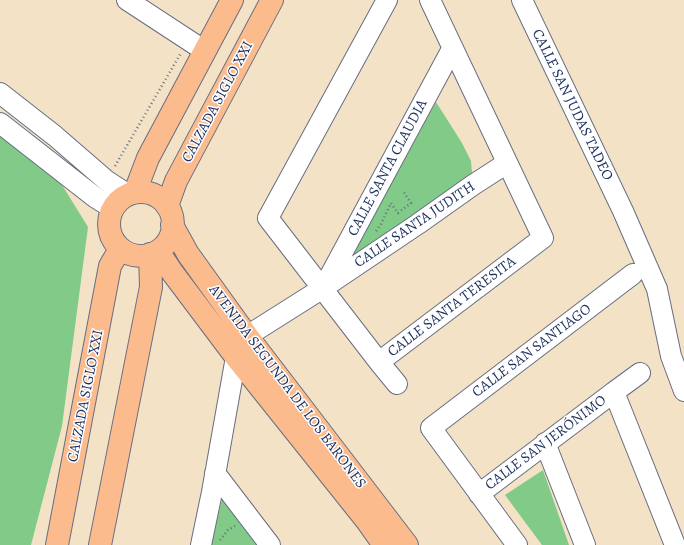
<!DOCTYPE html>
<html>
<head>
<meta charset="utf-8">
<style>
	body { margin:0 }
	canvas { display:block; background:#f3e2c6 }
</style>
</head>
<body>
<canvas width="684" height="545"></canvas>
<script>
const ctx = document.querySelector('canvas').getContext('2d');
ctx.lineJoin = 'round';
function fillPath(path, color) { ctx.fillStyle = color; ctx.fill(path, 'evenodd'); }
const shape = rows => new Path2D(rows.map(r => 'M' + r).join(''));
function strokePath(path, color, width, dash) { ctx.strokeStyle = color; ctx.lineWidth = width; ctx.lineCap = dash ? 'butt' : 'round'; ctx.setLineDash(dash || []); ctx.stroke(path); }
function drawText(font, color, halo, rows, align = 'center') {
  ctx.font = font + ' Alegreya,serif'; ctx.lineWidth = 3; ctx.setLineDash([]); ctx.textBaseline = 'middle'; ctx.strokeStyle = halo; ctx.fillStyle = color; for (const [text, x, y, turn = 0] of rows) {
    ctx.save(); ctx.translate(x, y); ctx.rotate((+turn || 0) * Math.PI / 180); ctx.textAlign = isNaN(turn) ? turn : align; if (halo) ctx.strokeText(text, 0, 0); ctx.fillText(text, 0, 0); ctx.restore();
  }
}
const green = shape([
	[436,102,462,143,471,161,473,185,351,258],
	[0,130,54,172,88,227,62,426,31,545,0,545],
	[543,470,569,545,542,545,505,495],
	[223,495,259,545,211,545]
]);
const path = shape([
	[115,166,181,53],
	[376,231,381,224,391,203,398,213,411,203,403,191],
	[220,540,228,530,235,526]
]);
const minor = shape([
	[127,0,205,51],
	[387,0,268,218,379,362,543,238,430,0],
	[522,0,623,211,657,289,671,356,684,391],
	[0,93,55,136,107,181,127,194],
	[0,123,96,198,112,208],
	[325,285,452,49],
	[379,362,397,384],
	[614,392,640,373],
	[545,443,585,545],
	[215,473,270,545],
	[479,494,614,392,675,545],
	[201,545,212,492,236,357,247,336,323,288,418,224,473,185,507,163],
	[517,545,431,428,633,274]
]);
const major = shape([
	[135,192,148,158,232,0],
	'109 224a32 32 0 1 1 64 0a32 32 0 1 1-64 0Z',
	[167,206,176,181,272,0],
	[172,225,188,254,247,336,407,545],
	[158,251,172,272,236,357,367,521,384,545],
	[57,545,110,266,120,249],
	[100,545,151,287,150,254]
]);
const streetNames = [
	["CALZADA SIGLO XXI",218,102,-62],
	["CALLE SAN JUDAS TADEO",572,105,64],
	["CALLE SANTA CLAUDIA",388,168,-62],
	["CALLE SANTA JUDITH",415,225,-34],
	["CALLE SANTA TERESITA",452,307,-37],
	["CALLE SAN SANTIAGO",532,351,-37],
	["AVENIDA SEGUNDA DE LOS BARONES",287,387,53],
	["CALZADA SIGLO XXI",86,396,-79],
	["CALLE SAN JERÓNIMO",546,443,-37]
];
fillPath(green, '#81ca87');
strokePath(minor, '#676e82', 22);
strokePath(major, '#676e82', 24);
strokePath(path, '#676e82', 2.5, [1, 3]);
strokePath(minor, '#fff', 20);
strokePath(major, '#fbbb8d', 22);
drawText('15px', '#1b2f5e', '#fff', streetNames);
</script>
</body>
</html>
